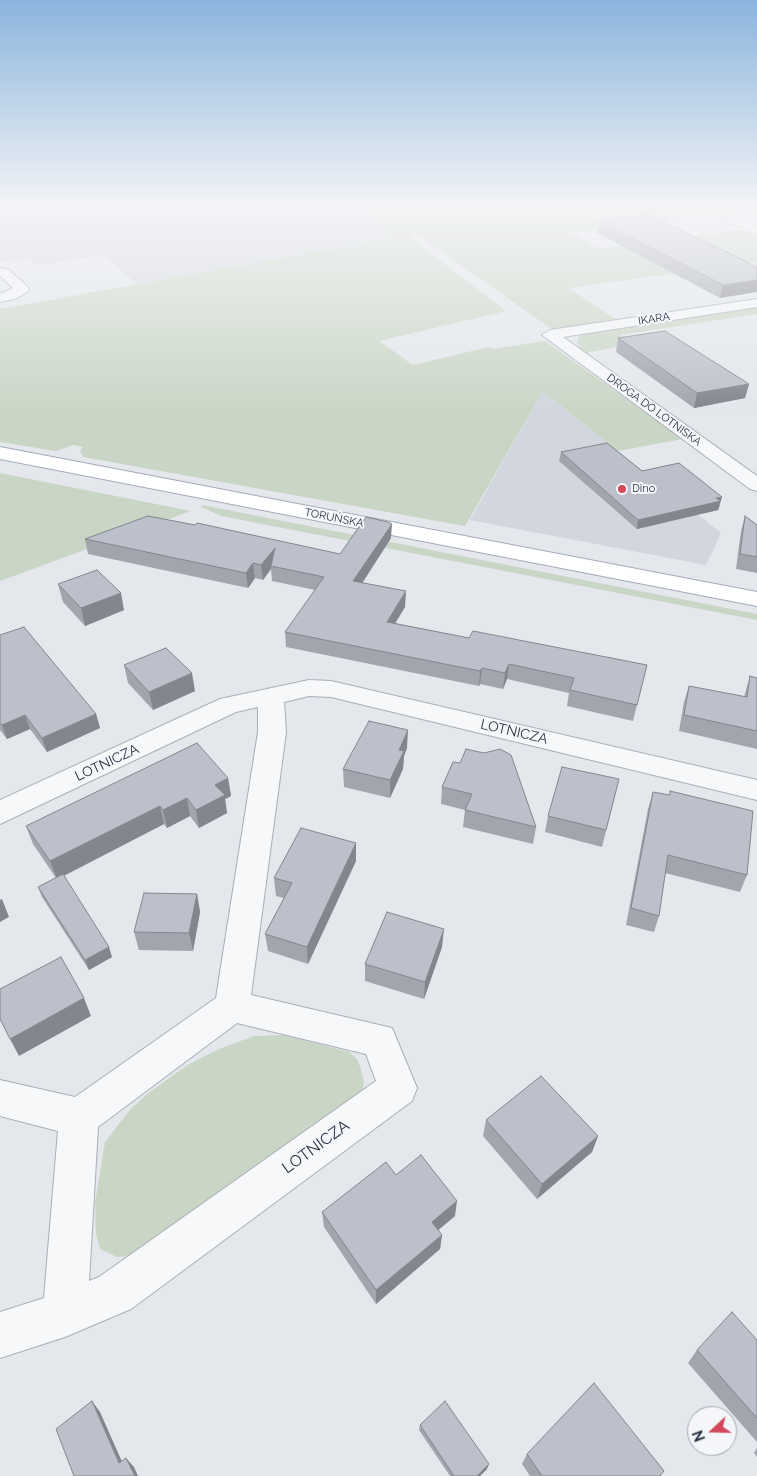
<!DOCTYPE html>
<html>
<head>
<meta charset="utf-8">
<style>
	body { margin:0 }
	#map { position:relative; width:757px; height:1476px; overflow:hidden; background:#e4e7ec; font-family:Raleway,sans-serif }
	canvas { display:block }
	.north { position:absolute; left:687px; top:1406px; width:50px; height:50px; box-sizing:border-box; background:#f4f6f9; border:1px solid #a4a8b1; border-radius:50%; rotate:249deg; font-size:14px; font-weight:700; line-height:20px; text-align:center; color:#2b3445 }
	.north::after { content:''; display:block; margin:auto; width:18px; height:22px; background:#d1495b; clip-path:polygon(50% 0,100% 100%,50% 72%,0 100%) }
</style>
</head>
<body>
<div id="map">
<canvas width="757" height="1476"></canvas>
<div class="north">N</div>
</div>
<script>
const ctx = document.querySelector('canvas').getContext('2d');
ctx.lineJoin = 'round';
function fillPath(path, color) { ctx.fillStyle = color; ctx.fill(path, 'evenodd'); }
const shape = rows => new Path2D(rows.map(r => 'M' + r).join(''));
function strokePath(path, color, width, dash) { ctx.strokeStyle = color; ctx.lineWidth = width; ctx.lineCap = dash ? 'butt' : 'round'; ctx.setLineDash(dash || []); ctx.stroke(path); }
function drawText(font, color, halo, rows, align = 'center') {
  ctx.font = font + ' Raleway,sans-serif'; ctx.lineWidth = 4; ctx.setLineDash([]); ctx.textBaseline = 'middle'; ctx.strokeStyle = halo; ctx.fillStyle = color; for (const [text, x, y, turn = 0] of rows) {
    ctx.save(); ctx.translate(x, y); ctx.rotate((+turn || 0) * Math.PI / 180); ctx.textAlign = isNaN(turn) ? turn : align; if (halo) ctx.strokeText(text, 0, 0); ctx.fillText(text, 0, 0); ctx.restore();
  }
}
const built = shape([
	[0,205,370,205,364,206,392,238,137,284,104,255,36,265,30,258,0,263],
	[543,391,721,533,706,565,470,520]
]);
const green = shape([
	[757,205,757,210,571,232,597,248,742,230,757,237,757,262,568,288,617,320,553,330,418,235,408,236,506,311,379,341,413,365,489,347,493,349,545,341,683,439,618,451,543,391,465,526,83,457,80,451,83,447,74,445,56,451,0,442,0,309,391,238,364,206],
	[757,307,757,314,620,335,632,344,585,353,577,343,578,337,586,333],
	[0,473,191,511,0,581],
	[202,505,757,614,757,620,221,516,202,507],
	[283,1035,349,1052,357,1059,361,1069,364,1083,361,1096,135,1256,117,1257,100,1249,96,1234,95,1203,105,1142,129,1111,147,1094,189,1064,219,1049,254,1036]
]);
const minor = shape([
	[727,214,757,226,757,234,723,219,723,215,727,214],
	[0,268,8,269,27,286,29,289,27,292,15,299,0,302,0,294,13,288,0,276,0,268],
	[757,299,757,307,563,337,757,476,757,491,750,489,542,335,550,330,757,299],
	[309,680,331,681,757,780,757,800,331,697,309,696,284,702,286,732,251,995,392,1028,417,1088,412,1101,131,1309,65,1337,0,1358,0,1312,44,1298,58,1131,0,1116,0,1080,75,1097,216,998,258,732,258,707,236,712,0,824,0,800,220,699,309,680],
	[237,1023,366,1054,376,1081,99,1277,89,1281,98,1127,237,1023]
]);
const major = shape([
	[0,447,757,592,757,606,0,459,0,447]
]);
const wall = shape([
	[599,221,757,267,720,298,597,233],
	[618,338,749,384,745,398,694,408,616,352],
	[561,452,642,471,720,505,718,510,637,529,559,461],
	[745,516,757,525,757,573,736,569,741,531],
	[391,538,362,583,405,607,395,623,469,638,647,665,633,721,567,706,569,693,507,679,503,689,480,684,479,686,286,647,285,632,315,590,272,581,271,569,263,580,255,578,248,588,88,554,85,539,340,554],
	[58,584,124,610,85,626,63,602],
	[0,635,96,714,100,728,47,752,30,729,7,739,0,730],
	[124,665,195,691,153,710,128,683],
	[750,676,757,678,757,749,679,731,684,702,689,686,744,697],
	[407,748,404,756,403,769,390,798,344,787,343,769],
	[453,762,536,827,533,844,463,827,465,810,441,804,442,787],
	[228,778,231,796,225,799,227,813,199,828,190,816,167,828,164,824,64,876,112,957,89,970,42,897,38,887,56,878,33,844,26,826],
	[619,779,602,847,545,832,548,816],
	[653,792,747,875,740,892,665,873,659,916,654,932,626,925,648,809],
	[356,843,356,861,308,964,268,951,265,934,284,898,276,896,274,878],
	[197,894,200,912,193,951,139,950,134,932],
	[442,947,424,999,365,981,365,964],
	[486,1120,598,1136,592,1152,537,1199,483,1136],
	[396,1175,455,1216,438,1230,442,1235,440,1249,376,1304,324,1227,322,1212],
	[757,1340,757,1442,688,1363,697,1350],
	[420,1425,487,1469,480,1476,450,1476,419,1430],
	[757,1448,757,1457,754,1453],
	[527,1454,660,1476,530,1476,522,1464]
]);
const shadedWall = shape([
	[757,280,757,292,720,298,723,285],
	[749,384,745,398,694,408,697,393],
	[722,497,718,510,637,529,638,520],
	[392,524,391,538,354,596,353,581],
	[275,548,271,566,271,569,263,580,261,565],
	[253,563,255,578,248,588,246,573],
	[406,591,405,607,387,637,387,622],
	[121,593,124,610,85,626,81,608],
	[509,664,507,679,503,689,505,673],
	[482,668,480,684,479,686,480,671],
	[192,673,195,691,153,710,149,692],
	[96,714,100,728,47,752,42,738],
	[25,715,30,729,7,739,2,725],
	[408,730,407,748,404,756,403,769,390,798,390,780,399,750],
	[228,778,231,796,225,799,227,813,199,828,196,810,215,785],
	[187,798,190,816,167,828,163,810],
	[160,806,164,824,57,879,50,861],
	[356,843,356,861,308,964,307,947],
	[197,894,200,912,193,951,189,933],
	[2,899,9,917,0,922,0,900],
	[444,929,442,947,424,999,425,982],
	[109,947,112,957,89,970,85,960],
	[84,998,91,1016,19,1056,10,1039],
	[598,1136,592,1152,537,1199,542,1184],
	[457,1201,455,1216,430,1237,432,1222],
	[442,1235,440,1249,376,1304,376,1290],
	[92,1401,100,1412,127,1473,119,1463],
	[126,1458,134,1467,138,1476,135,1476],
	[489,1464,487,1469,480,1476,477,1476]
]);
const building = shape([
	[650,215,757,267,757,280,723,285,599,221,650,215],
	[665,331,749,384,697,393,618,338,665,331],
	[607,443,642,471,679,463,722,497,716,498,721,501,638,520,561,452,607,443],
	[148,516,195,525,197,523,340,554,366,517,388,522,392,524,353,581,406,591,387,622,469,638,473,631,647,665,637,705,570,690,574,678,509,664,505,673,482,668,480,671,285,632,324,577,271,566,275,548,261,565,253,563,246,573,85,539,148,516],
	[745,516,757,525,757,557,740,554,745,516],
	[97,570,121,593,81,608,58,584,97,570],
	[24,627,96,714,42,738,25,715,2,725,0,723,0,635,24,627],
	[166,648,192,673,149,692,124,665,166,648],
	[750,676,757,678,757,731,684,715,689,686,747,697,750,676],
	[369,721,408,730,399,750,404,751,390,780,343,769,369,721],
	[197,743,228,778,215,785,225,795,196,810,187,798,163,810,160,806,50,861,26,826,197,743],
	[466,749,484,753,500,749,511,755,536,827,465,810,472,794,442,787,453,762,460,763,466,749],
	[562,767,619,779,606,830,548,816,562,767],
	[670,791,753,811,747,875,668,855,659,916,631,908,653,792,670,795,670,791],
	[301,828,356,843,307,947,265,934,292,883,274,878,301,828],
	[63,874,109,947,85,960,38,887,63,874],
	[144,893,197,894,189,933,134,932,144,893],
	[387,912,444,929,425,982,365,964,387,912],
	[61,957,84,998,10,1039,0,1019,0,989,61,957],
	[541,1076,598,1136,542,1184,486,1120,541,1076],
	[421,1155,457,1201,432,1222,442,1235,376,1290,322,1212,386,1162,396,1175,421,1155],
	[732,1312,757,1340,757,1418,697,1350,732,1312],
	[594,1383,664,1471,660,1476,542,1476,527,1454,594,1383],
	[92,1401,119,1463,126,1458,135,1476,74,1476,56,1429,92,1401],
	[445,1401,489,1464,477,1476,454,1476,420,1425,445,1401]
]);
const markers = [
	[622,489,5,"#d1495b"]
];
const farStreetnames = [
	["IKARA",654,319,-9],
	["DROGA DO LOTNISKA",654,410,36],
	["TORUŃSKA",334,518,11]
];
const farPoinames = [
	["Dino",632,489]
];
const streetNames = [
	["LOTNICZA",514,732,13],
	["LOTNICZA",107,763,-25]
];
const nearStreetnames = [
	["LOTNICZA",316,1147,-36]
];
fillPath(built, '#d2d6de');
fillPath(green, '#c9d6c5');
strokePath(minor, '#a9aeb7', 2);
strokePath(major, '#a3abb8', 2);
fillPath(minor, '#f7f8fa');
fillPath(major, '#fff');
fillPath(wall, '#a1a5ae');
fillPath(shadedWall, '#83868d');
fillPath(building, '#bbc0ca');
strokePath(building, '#83868d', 1);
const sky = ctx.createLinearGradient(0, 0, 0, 412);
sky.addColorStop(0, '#8bb4dd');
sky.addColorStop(0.5, '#f3f4f6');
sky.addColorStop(1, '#f3f4f600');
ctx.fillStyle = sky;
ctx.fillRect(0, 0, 757, 412);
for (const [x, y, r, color] of markers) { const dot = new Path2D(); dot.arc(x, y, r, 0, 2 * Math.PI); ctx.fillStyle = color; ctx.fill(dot); strokePath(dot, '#f4f6f9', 2); }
drawText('11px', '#2b3445', '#f4f6f9', farStreetnames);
drawText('11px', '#2b3445', '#f4f6f9', farPoinames, 'left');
drawText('14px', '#2b3445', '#f4f6f9', streetNames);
drawText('16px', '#2b3445', '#f4f6f9', nearStreetnames);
</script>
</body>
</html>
